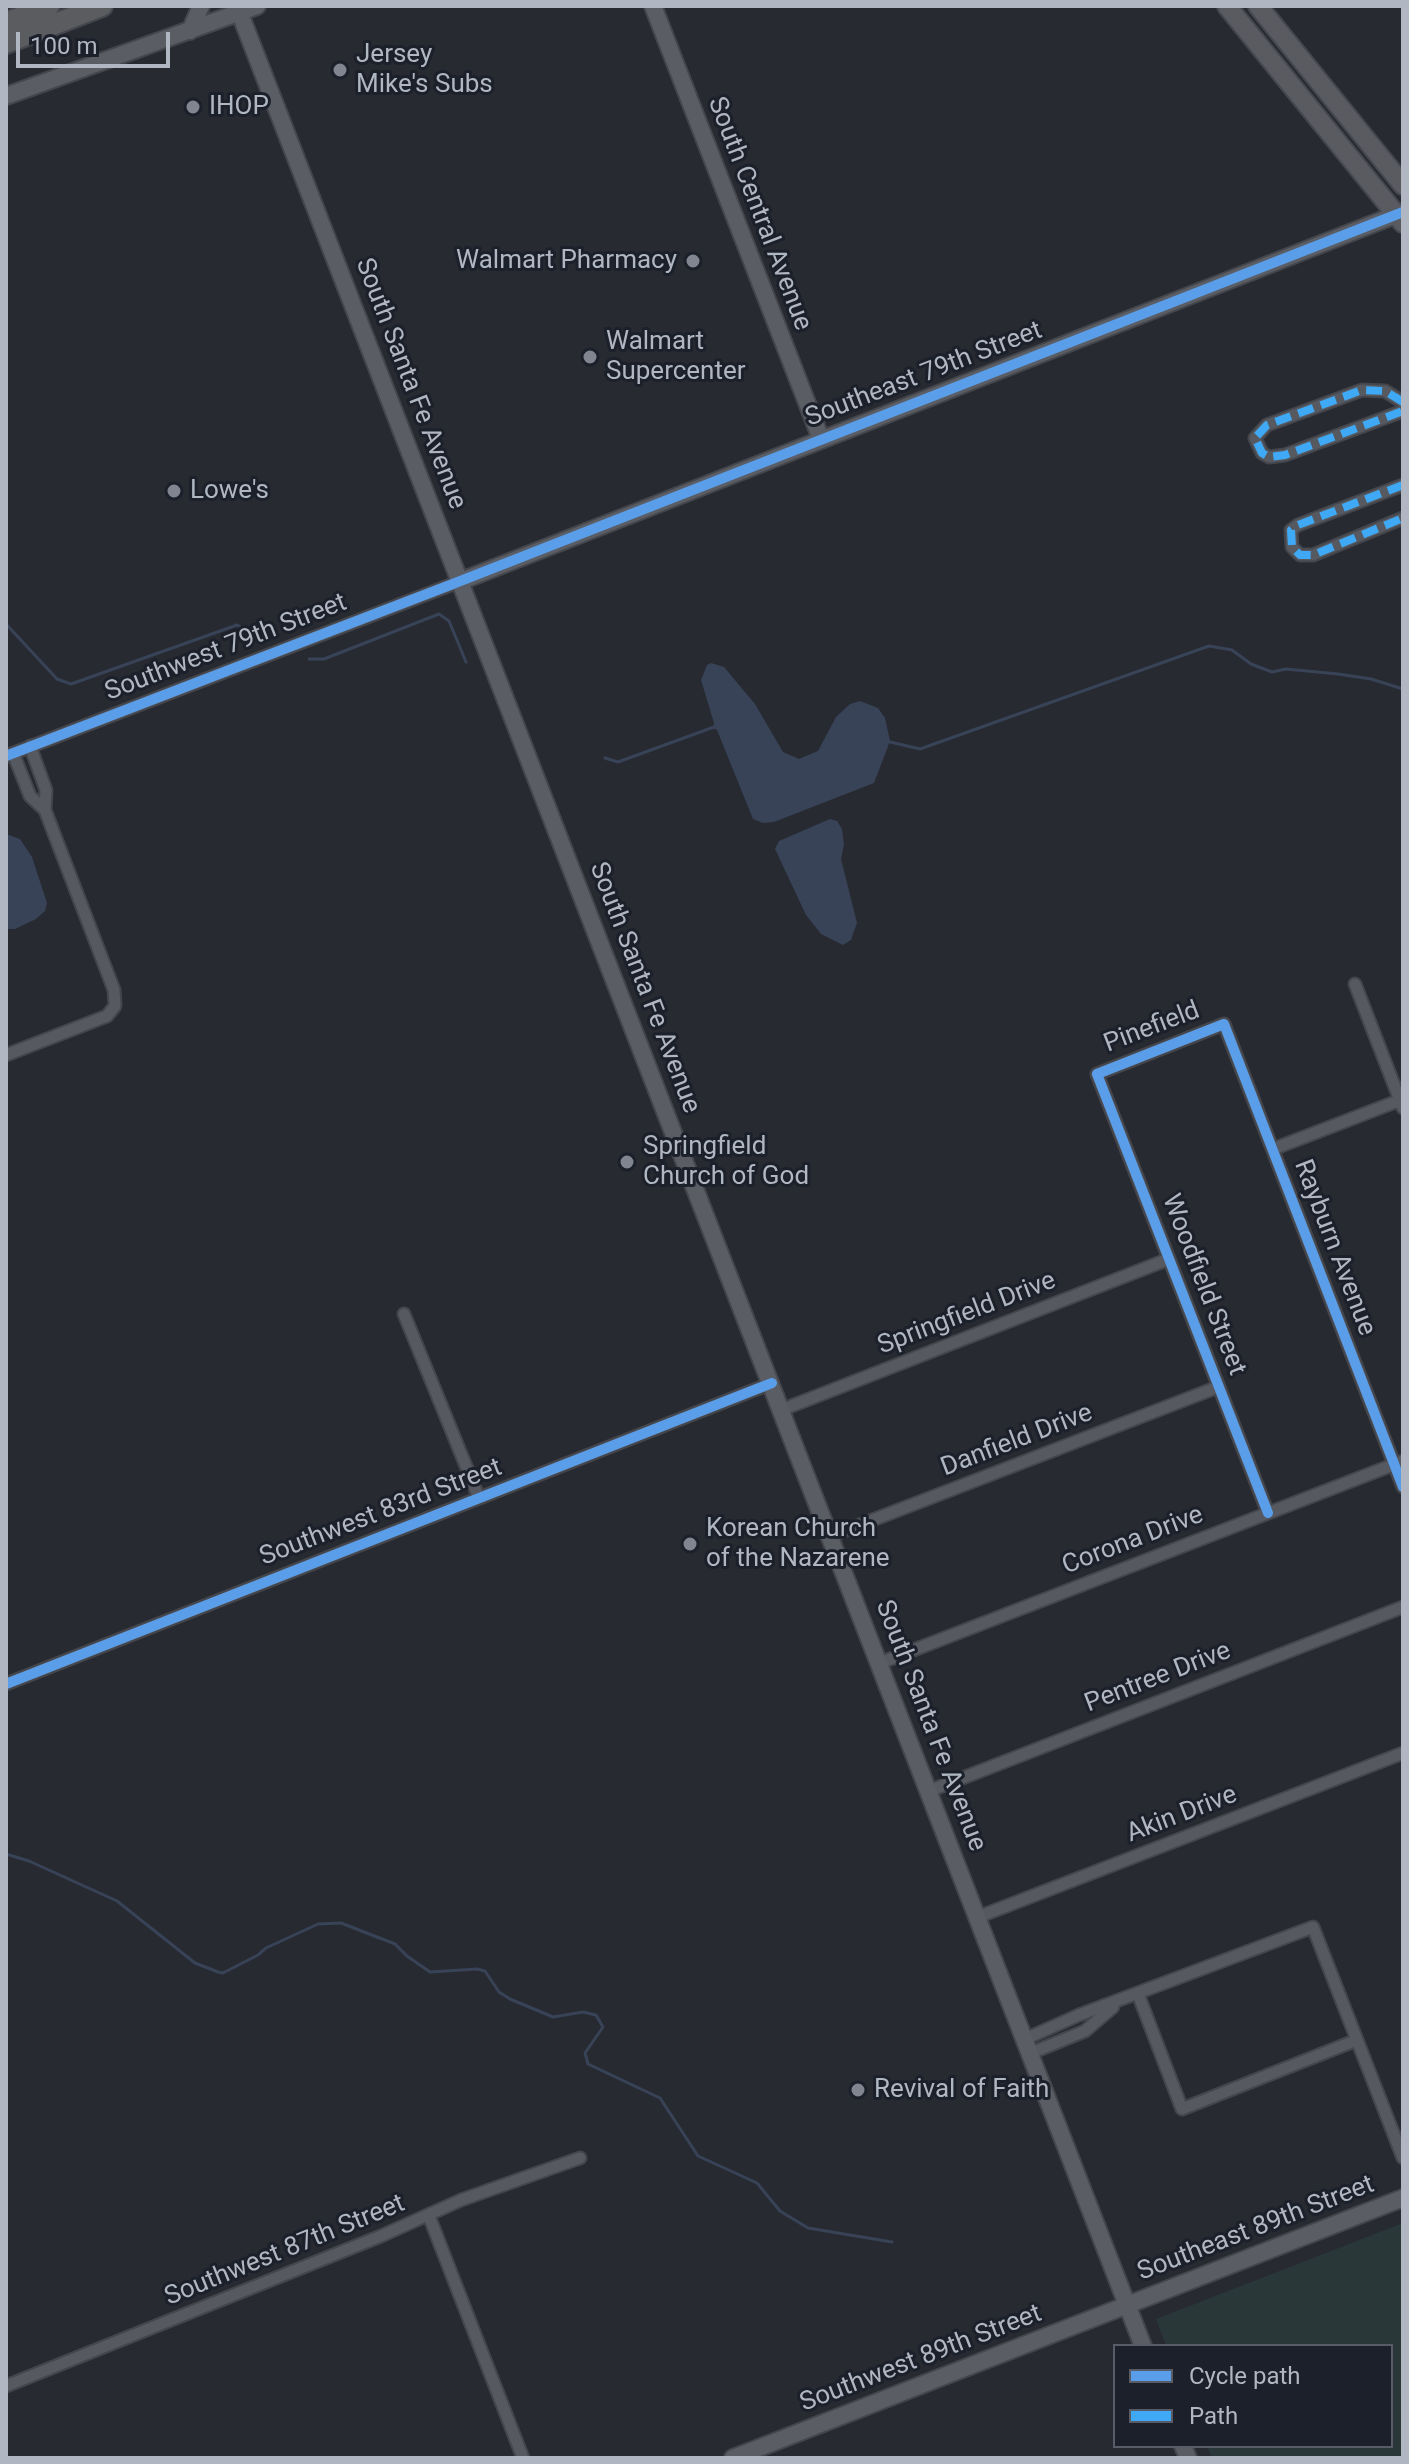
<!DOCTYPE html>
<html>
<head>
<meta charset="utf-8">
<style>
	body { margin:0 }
	#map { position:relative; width:1409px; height:2464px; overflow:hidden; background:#272a31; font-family:Roboto,sans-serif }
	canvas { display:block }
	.frame { position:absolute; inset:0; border:8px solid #b0b6c2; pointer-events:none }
	.legend { position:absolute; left:1113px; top:2344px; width:280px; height:104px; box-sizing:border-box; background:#1b202a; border:2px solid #575c67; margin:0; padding:10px 14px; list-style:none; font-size:24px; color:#b0b6c2 }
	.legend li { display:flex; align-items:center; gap:16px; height:40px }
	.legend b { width:40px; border:2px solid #575c67 }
	.scale { position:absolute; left:16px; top:32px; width:154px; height:36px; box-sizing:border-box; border:4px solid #b0b6c2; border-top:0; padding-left:10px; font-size:24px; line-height:28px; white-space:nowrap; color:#b0b6c2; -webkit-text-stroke:6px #1b202a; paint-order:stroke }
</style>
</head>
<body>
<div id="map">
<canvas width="1409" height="2464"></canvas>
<div class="frame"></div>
<ul class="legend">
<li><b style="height:10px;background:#5a9eea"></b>Cycle path</li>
<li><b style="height:10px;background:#3fa9f5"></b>Path</li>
</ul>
<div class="scale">100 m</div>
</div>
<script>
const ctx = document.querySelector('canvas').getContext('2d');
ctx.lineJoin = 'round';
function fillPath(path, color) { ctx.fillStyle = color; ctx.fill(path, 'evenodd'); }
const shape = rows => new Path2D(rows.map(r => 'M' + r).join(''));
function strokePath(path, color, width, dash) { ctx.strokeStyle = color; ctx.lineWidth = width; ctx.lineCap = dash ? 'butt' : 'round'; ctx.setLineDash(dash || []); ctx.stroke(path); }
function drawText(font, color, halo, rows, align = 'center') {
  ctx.font = font + ' Roboto,sans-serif'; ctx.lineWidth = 6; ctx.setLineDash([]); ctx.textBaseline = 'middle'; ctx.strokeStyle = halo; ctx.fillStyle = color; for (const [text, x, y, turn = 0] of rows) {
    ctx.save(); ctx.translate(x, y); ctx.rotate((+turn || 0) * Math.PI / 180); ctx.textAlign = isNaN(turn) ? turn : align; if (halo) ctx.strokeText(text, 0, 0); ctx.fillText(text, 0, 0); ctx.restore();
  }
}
const green = shape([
	[1403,2223,1403,2458,1212,2458,1207,2446,1391,2446,1391,2346,1166,2346,1156,2319]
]);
const water = shape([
	[711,663,724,667,755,704,783,752,799,759,818,751,836,717,850,704,860,701,878,708,885,718,890,741,874,783,774,822,763,823,753,819,717,730,713,728,714,723,701,680,707,665],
	[830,819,837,821,842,829,844,844,841,859,857,923,851,940,843,945,821,934,806,915,775,849,779,841],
	[6,834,20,839,32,857,47,903,45,911,36,919,15,929,6,929]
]);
const stream = shape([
	[6,624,57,679,71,684,237,625,268,641],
	[309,659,324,659,439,614,449,621,466,662],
	[886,741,920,749,1209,646,1232,650,1251,664,1272,672,1286,669,1338,674,1371,679,1403,689],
	[605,758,618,762,714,727],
	[6,1854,29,1861,117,1901,195,1963,218,1972,223,1973,258,1955,266,1948,318,1924,341,1923,395,1944,407,1956,430,1972,477,1969,485,1971,499,1992,510,1999,553,2017,583,2012,596,2015,603,2027,585,2053,588,2064,660,2098,698,2156,757,2183,780,2211,808,2228,892,2242]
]);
const street = shape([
	[1403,402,1385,391,1362,390,1267,425,1255,438,1262,453,1269,457,1285,455,1403,411],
	[1403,485,1298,525,1291,530,1292,547,1300,555,1313,555,1403,518],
	[13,753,30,796,45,810],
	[6,756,461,581],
	[1355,984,1403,1108],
	[6,1055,107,1016,115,1006,114,990,45,810,46,790,30,746],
	[1273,1149,1403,1099],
	[404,1314,479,1498],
	[781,1410,1169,1259],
	[1268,1513,1097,1074,1224,1024,1403,1487],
	[831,1536,1218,1387],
	[880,1663,1403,1461],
	[6,1684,772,1383],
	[929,1791,1403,1607],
	[978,1917,1403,1753],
	[1138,1994,1182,2109,1357,2040],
	[1025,2039,1079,2015,1313,1927,1403,2158],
	[1031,2053,1085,2031,1113,2007],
	[429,2216,523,2458],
	[6,2386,381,2236,461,2200,580,2158]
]);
const secondary = shape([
	[237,6,1143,2346],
	[653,6,821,439],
	[190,31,201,6],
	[6,96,257,6],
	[461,581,1403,212],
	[1183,2446,1188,2458],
	[733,2458,1403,2198]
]);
const primary = shape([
	[1227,6,1403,223],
	[1258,6,1403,185]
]);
const highway = shape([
	[6,23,49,6],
	[6,43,102,6]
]);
const quiet = shape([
	[1403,402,1385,391,1362,390,1267,425,1255,438,1262,453,1269,457,1285,455,1403,411],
	[1403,485,1298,525,1291,530,1292,547,1300,555,1313,555,1403,518]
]);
const cycleway = shape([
	[6,756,445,587,1403,212],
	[1268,1513,1097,1074,1224,1024,1403,1487],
	[6,1684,772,1383]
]);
const markers = [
	[340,70,8,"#80858f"],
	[193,107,8,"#80858f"],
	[693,261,8,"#80858f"],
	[590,357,8,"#80858f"],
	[174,491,8,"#80858f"],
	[627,1162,8,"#80858f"],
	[690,1544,8,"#80858f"],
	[858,2090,8,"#80858f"]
];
const poiNames = [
	["Jersey",356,55],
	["Mike's Subs",356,85],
	["IHOP",209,107],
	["Walmart Pharmacy",677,261,"right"],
	["Walmart",606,342],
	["Supercenter",606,372],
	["Lowe's",190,491],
	["Springfield",643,1147],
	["Church of God",643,1177],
	["Korean Church",706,1529],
	["of the Nazarene",706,1559],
	["Revival of Faith",874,2090]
];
const streetNames = [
	["South Central Avenue",759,214,69],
	["Southeast 79th Street",924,375,-21],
	["South Santa Fe Avenue",410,384,69],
	["Southwest 79th Street",226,648,-21],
	["South Santa Fe Avenue",644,988,69],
	["Pinefield",1152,1028,-21],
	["Rayburn Avenue",1334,1248,69],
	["Woodfield Street",1203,1285,69],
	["Springfield Drive",967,1314,-21],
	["Danfield Drive",1017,1441,-21],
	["Southwest 83rd Street",381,1513,-21],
	["Corona Drive",1133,1541,-21],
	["Pentree Drive",1158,1678,-21],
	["South Santa Fe Avenue",930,1726,69],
	["Akin Drive",1182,1815,-21],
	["Southeast 89th Street",1256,2229,-21],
	["Southwest 87th Street",285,2251,-22],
	["Southwest 89th Street",921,2359,-21]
];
fillPath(green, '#293739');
fillPath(water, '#384358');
strokePath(stream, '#384358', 3);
strokePath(street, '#44464c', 15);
strokePath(secondary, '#44464c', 20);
strokePath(primary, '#44474e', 22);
strokePath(highway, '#43464d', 24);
strokePath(street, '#565960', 11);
strokePath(secondary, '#5a5d64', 16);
strokePath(primary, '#595b61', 18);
strokePath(highway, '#5b5c60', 20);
strokePath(quiet, '#3fa9f5', 8, [16, 8]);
strokePath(cycleway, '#5a9eea', 10);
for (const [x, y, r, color] of markers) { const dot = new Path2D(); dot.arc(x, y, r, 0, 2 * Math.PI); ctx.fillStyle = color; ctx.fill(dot); strokePath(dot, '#1b202a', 3); }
drawText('26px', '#b0b6c2', '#1b202a', poiNames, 'left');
drawText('26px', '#b0b6c2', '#1b202a', streetNames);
</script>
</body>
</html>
